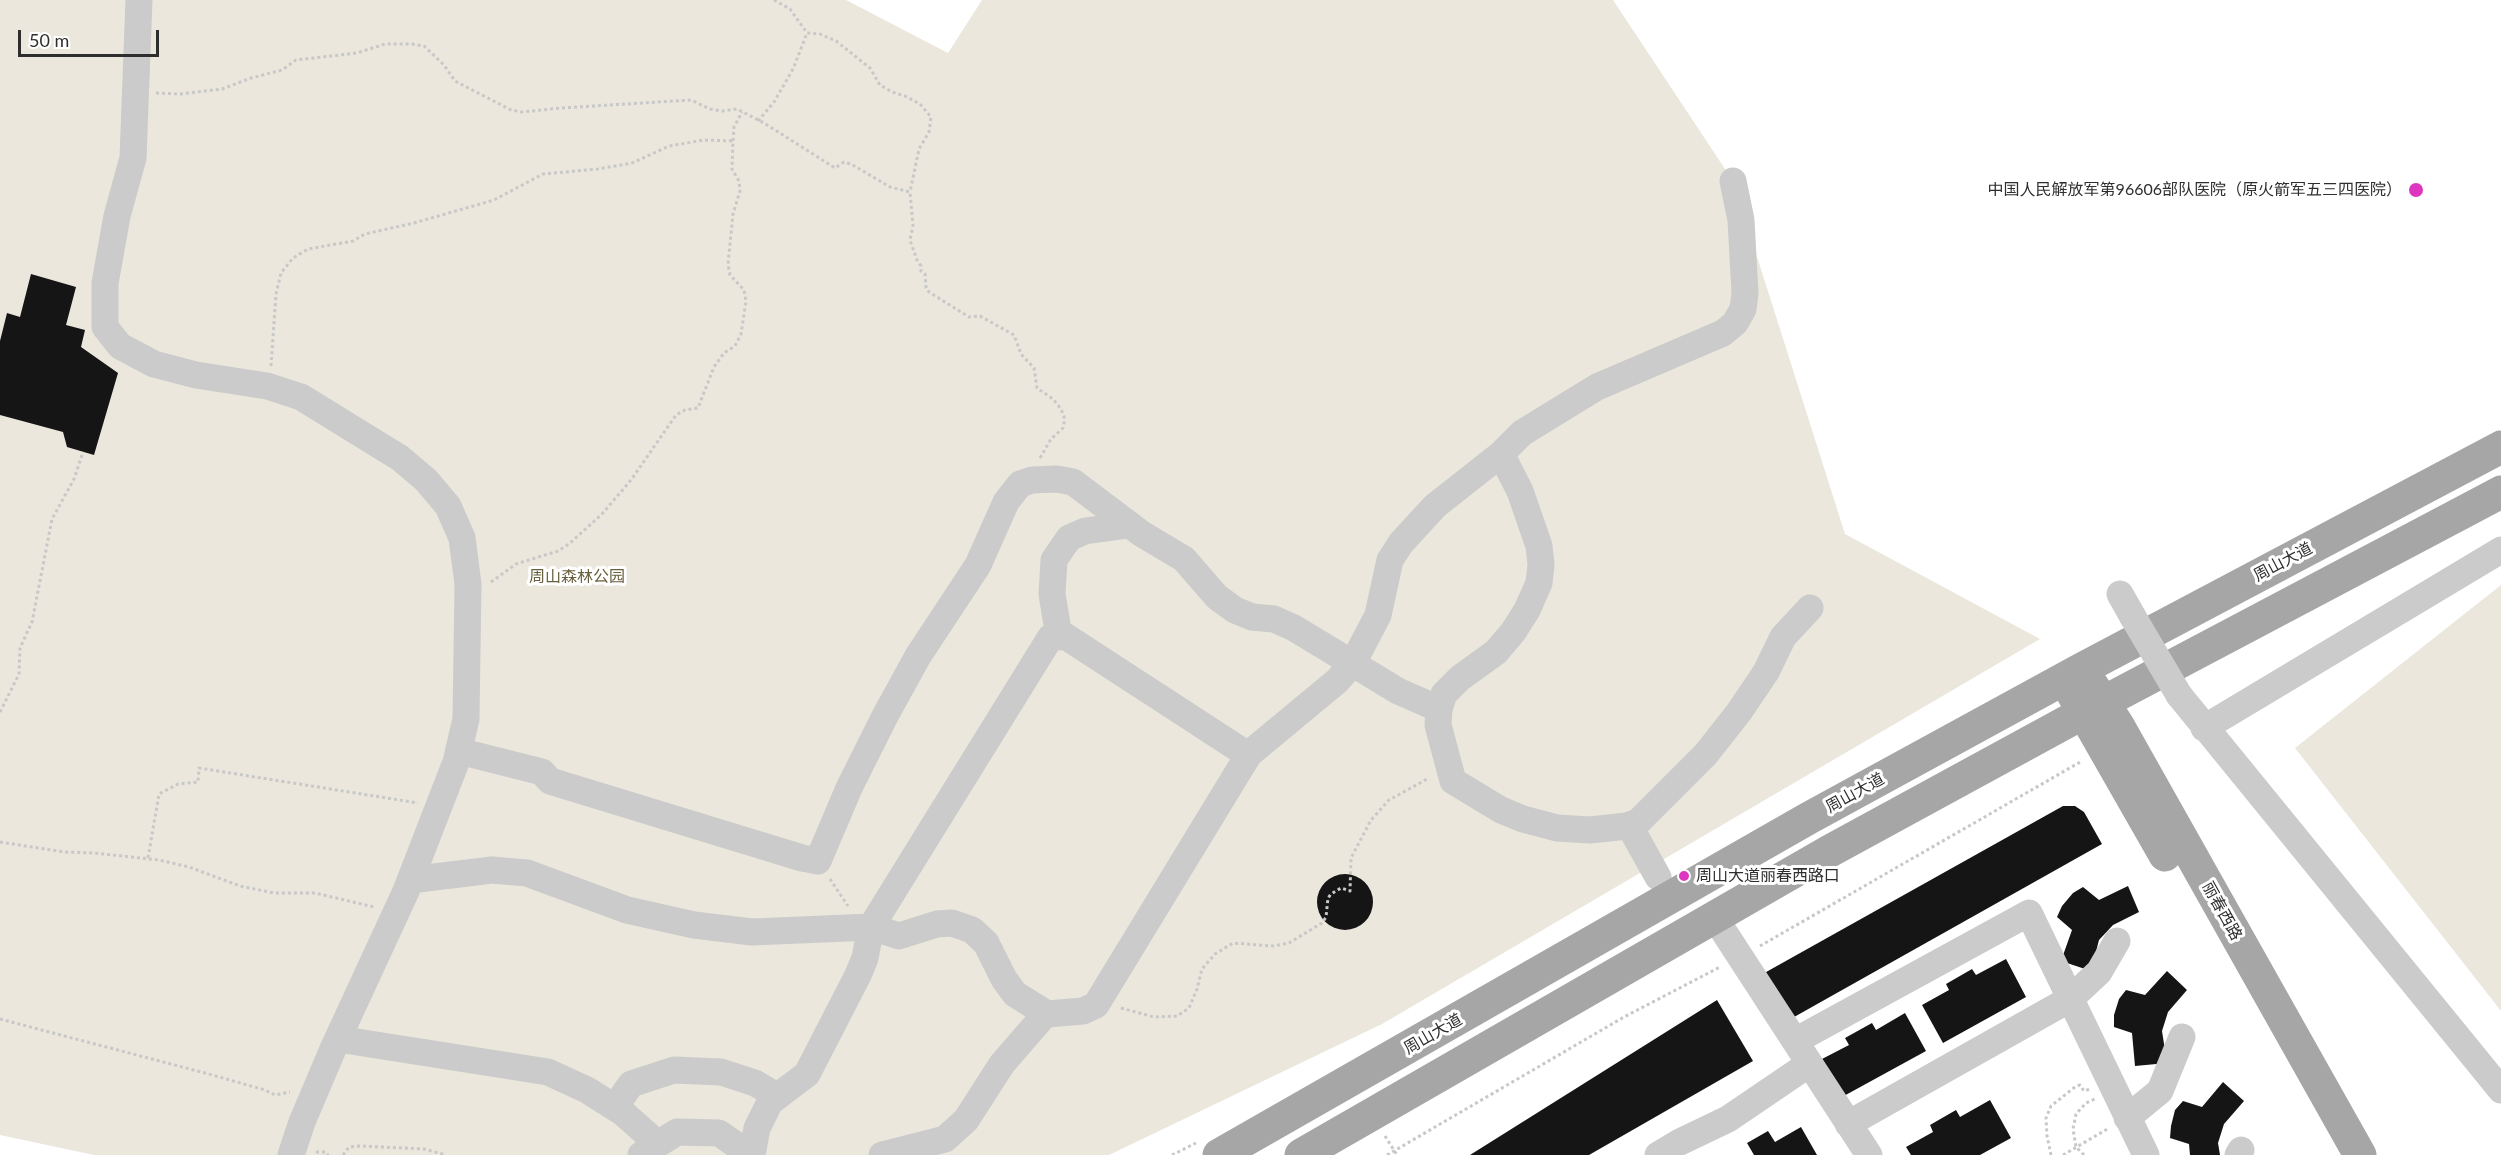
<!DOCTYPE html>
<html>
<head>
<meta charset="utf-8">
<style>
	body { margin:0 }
	#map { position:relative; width:2501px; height:1155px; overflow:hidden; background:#fff; font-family:Lato,sans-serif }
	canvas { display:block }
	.scale { position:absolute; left:18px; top:30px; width:141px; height:27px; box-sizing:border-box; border:3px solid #2e2e2e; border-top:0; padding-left:8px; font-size:18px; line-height:21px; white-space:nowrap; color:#2e2e2e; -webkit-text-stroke:4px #fff; paint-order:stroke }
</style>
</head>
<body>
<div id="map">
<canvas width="2501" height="1155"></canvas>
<div class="scale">50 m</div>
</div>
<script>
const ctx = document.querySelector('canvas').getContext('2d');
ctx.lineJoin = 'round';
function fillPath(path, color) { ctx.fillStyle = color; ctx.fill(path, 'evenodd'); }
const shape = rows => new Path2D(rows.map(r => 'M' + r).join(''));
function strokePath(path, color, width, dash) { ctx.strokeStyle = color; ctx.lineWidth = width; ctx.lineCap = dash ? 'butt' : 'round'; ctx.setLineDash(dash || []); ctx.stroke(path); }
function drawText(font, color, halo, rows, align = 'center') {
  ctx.font = font + ' Lato,"Noto Sans SC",sans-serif'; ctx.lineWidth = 6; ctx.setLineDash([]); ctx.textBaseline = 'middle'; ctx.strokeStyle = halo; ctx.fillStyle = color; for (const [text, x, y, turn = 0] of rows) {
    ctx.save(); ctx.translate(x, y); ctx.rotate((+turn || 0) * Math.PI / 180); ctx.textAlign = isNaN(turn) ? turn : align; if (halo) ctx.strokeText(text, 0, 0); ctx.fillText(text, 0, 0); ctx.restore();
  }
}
const green = shape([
	[0,0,846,0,948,53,982,0,1613,0,1733,181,1845,534,2040,639,1382,1024,1109,1155,94,1155,0,1135],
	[2501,585,2501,1011,2295,748]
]);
const building = shape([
	[31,274,76,287,66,325,85,330,81,347,118,373,94,455,67,447,63,432,0,415,0,341,7,313,20,317],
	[2063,806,2075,806,2084,812,2102,844,1787,1021,1759,976],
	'1317 902a28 28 0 1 1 56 0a28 28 0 1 1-56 0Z',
	[2128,886,2139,912,2113,925,2099,940,2091,971,2061,961,2072,930,2057,917,2062,906,2073,893,2083,887,2099,900],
	[2006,959,2026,997,1943,1043,1922,1005,1949,990,1946,984,1972,969,1976,975],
	[2167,971,2187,990,2168,1012,2162,1031,2167,1063,2135,1066,2132,1033,2114,1027,2114,1015,2119,999,2126,990,2145,995],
	[1717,1000,1753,1061,1589,1155,1470,1155],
	[1905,1013,1926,1051,1842,1097,1822,1059,1849,1045,1845,1038,1872,1023,1876,1030],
	[2223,1082,2244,1101,2224,1124,2218,1143,2220,1155,2190,1155,2189,1144,2170,1138,2171,1126,2175,1110,2183,1101,2202,1107],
	[1990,1100,2011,1138,1980,1155,1911,1155,1906,1147,1933,1132,1930,1125,1956,1110,1960,1117],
	[1801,1127,1817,1155,1754,1155,1747,1143,1768,1131,1775,1142]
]);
const path = shape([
	[774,0,790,9,807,33,820,34,836,41,870,68,880,85,892,92,905,96,920,104,931,117,929,132,919,149,910,192],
	[156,93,180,94,222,89,251,78,282,70,296,60,357,53,385,44,412,44,424,46,444,65,455,81,511,110,522,112,561,108,691,100,710,109,722,111,737,109,764,123,835,168,844,162,851,164,890,187,910,192,913,225,910,240,917,260,921,266,921,271,925,274,926,288,929,292,969,317,980,316,1014,335,1021,354,1034,368,1037,388,1053,399,1061,409,1065,419,1063,428,1051,439,1040,458],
	[758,121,774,102,793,69,807,33],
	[271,366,276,294,281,273,293,258,308,249,353,241,365,234,414,223,494,200,543,174,598,169,632,163,669,146,704,140,733,141],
	[491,582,516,564,558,551,569,544,602,514,631,480,676,415,685,410,698,408,714,367,724,353,735,346,741,334,746,301,744,290,730,275,728,264,733,214,740,191,739,181,732,169,733,141,734,127,742,112],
	[0,712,19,674,20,648,32,622,52,519,74,479,83,452],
	[0,842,64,852,94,853,159,860,189,867,240,886,274,893,315,893,374,907],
	[148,858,159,794,178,784,198,782,199,768,418,803],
	[830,879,848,906],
	[1760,946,2082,761],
	[1121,1008,1154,1017,1177,1016,1189,1008,1197,989,1202,969,1215,954,1233,943,1273,946,1289,943,1322,923,1326,917,1328,898,1331,894,1341,888,1350,891,1351,858,1371,820,1389,800,1429,778],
	[0,1019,205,1073,265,1090,275,1095,290,1092],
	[1385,1136,1397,1155],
	[316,1152,326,1152,328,1155],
	[343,1155,349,1147,361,1146,424,1149,446,1155],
	[1172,1155,1196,1143],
	[1387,1155,1624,1017,1720,967],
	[2051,1155,2047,1136,2046,1118,2051,1106,2075,1087,2080,1085,2084,1091,2090,1089],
	[2063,1155,2109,1128],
	[2084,1155,2076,1147,2073,1129,2076,1114,2086,1103,2095,1099]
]);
const minor = shape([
	[139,0,133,158,117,216,105,283,105,327,120,346,154,364,196,375,267,386,301,397,400,458,426,480,448,506,462,538,468,584,466,719,456,762,406,891,333,1049,302,1122,291,1155],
	[2120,594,2133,617],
	[1059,637,1052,594,1054,560,1069,538,1085,531,1128,525],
	[2179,695,2501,1090],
	[1439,709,1444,694,1460,678,1496,652,1513,632,1527,610,1539,583,1541,565,1539,546,1520,491,1501,454],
	[2204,728,2501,550],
	[459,751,542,772,550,781,802,858,818,861,849,788,885,716,918,656,978,565,1006,502,1020,484,1032,480,1057,479,1073,482,1142,534,1184,559,1217,597,1235,610,1252,617,1274,619,1294,628,1398,691,1439,709,1438,725,1453,781,1501,810,1523,819,1557,828,1590,830,1627,826,1638,822,1706,754,1739,712,1766,672,1783,637,1810,608],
	[1629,825,1658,877],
	[410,880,492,870,527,873,627,910,694,925,752,932,871,927,865,958,858,975,807,1074,770,1102,757,1128,752,1155],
	[1715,918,1869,1155],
	[1047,1014,1015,994,1004,979,986,943,972,930,952,923,937,924,899,936,871,927,1050,638,1065,636,1248,755],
	[338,1039,548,1072,587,1090,622,1112,658,1144],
	[1795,1041,2029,913,2146,1155],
	[615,1107,631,1084,674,1070,721,1072,755,1083,777,1096],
	[2127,1118,2160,1091,2182,1037],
	[1848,1124,2070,999,2099,972,2117,941],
	[641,1155,677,1132,719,1133,751,1155],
	[882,1155,945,1139,966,1120,1002,1064,1041,1019,1047,1014,1083,1011,1096,1005,1249,754,1337,681,1353,663,1378,615,1390,560,1401,543,1435,506,1501,454,1522,433,1597,387,1723,333,1735,323,1743,309,1745,293,1741,220,1733,181],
	[1658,1155,1678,1143,1728,1119,1809,1064],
	[2238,1155,2241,1150]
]);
const major = shape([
	[2092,685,2119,727,2360,1155],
	[2073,694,2165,855],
	[1219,1155,1809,818,2080,670,2501,447],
	[1301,1155,1828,852,2083,713,2501,492]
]);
const minorBridge = shape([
	[2133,617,2179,695]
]);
const markers = [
	[2416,190,8,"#de37bf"],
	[1684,876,6,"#de37bf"]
];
const poiNames = [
	["中国人民解放军第96606部队医院（原火箭军五三四医院）",2402,190],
	["周山大道丽春西路口",1696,876,"left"]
];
const streetNames = [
	["周山大道",2283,562,-28],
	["周山大道",1855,793,-29],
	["丽春西路",2222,911,61],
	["周山大道",1433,1034,-30]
];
const parkNames = [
	["周山森林公园",577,577]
];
fillPath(green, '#ebe7dc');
fillPath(building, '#151515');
strokePath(path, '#c8c8c8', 3, [3, 3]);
strokePath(minor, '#cbcbcb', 27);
strokePath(major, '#a6a6a6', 33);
strokePath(minorBridge, '#cbcbcb', 27);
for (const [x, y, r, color] of markers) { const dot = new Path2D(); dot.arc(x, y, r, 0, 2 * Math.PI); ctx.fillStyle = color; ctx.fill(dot); strokePath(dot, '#fff', 2); }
drawText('16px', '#2e2e2e', '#fff', poiNames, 'right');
drawText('16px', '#2e2e2e', '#fff', streetNames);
drawText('16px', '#685f3d', '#fff', parkNames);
</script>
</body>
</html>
